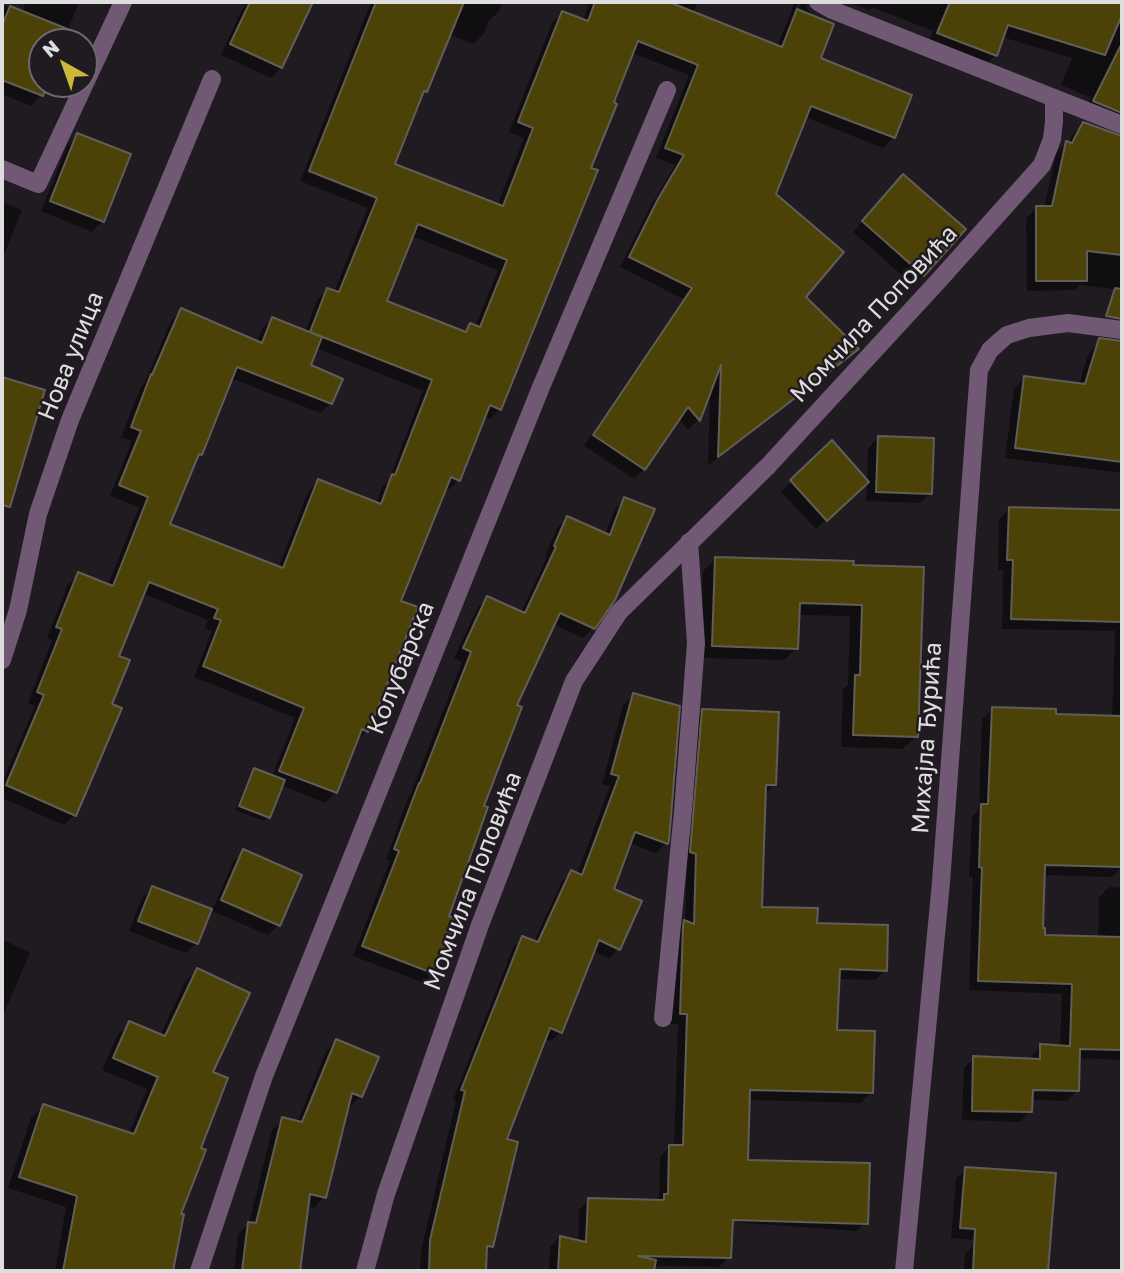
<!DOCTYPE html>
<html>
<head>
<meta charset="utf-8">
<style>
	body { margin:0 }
	#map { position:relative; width:1124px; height:1273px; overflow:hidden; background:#201b21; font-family:"Golos Text",sans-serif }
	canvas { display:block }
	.frame { position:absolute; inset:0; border:4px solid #e0dde1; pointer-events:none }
	.north { position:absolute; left:28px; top:28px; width:70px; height:70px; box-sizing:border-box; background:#201b21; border:2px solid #6d696e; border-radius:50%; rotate:320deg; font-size:19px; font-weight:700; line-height:28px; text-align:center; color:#e0dde1 }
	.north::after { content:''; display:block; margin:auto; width:24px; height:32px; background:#cfb837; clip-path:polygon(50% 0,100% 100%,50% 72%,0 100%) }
</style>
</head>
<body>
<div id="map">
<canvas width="1124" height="1273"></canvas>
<div class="frame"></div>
<div class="north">N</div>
</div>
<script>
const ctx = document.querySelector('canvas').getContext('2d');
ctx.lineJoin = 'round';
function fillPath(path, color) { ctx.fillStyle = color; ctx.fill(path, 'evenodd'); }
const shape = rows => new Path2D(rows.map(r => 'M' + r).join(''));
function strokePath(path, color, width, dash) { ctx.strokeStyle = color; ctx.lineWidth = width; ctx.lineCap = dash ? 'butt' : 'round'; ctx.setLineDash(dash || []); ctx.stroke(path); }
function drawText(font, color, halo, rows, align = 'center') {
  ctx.font = font + ' "Golos Text",sans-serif'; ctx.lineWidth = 5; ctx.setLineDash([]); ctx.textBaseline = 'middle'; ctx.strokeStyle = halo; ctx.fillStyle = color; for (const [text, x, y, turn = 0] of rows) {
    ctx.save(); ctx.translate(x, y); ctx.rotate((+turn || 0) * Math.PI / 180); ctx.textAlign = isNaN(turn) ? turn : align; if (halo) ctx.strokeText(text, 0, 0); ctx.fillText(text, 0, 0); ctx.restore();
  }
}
const shadow = shape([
	[26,2,79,2,63,42,42,42,42,84,46,84,41,95,31,106,2,94,2,5,22,13],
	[250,2,260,2,302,21,281,67,271,78,221,55,242,9],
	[371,2,503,2,498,12,488,22,484,34,473,44,448,34,425,91,420,96,393,165,497,206,524,138,509,132,552,23,563,13,583,21,590,2,697,2,693,13,777,47,795,2,798,2,792,18,793,19,802,2,805,2,807,9,811,13,832,24,818,59,910,96,893,138,883,148,805,117,774,195,803,298,846,359,708,465,710,388,698,420,688,430,679,418,644,469,634,479,584,446,683,299,620,267,648,211,675,165,656,158,689,75,632,53,500,409,490,419,483,417,459,480,448,490,444,488,399,602,367,731,356,741,336,792,325,803,281,785,269,817,264,821,235,810,250,775,255,770,272,777,295,718,194,677,212,631,205,628,208,620,142,593,117,657,110,705,74,815,64,825,2,798,2,783,35,706,28,703,52,640,47,638,68,584,79,574,108,585,139,507,110,496,132,441,121,437,141,387,144,384,171,321,181,310,257,343,262,329,272,319,305,332,317,300,328,290,334,292,368,208,300,181],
	[412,236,498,270,475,327,470,325,463,333,385,302],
	[316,348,423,391,388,482,382,487,376,504,318,481,308,492,278,568,168,525,194,460,201,454,231,378,320,413,331,403,309,366],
	[848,2,1122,2,1122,120,1084,112,1091,98,1061,85,1072,58,1002,37,996,55,985,65,928,43,933,31,872,7,869,10],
	[1083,124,1108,152,1122,155,1122,290,1080,285,1075,290,1027,291,1026,218,1037,208,1044,208,1056,154,1066,143,1068,144,1073,134],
	[78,135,103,221,92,232,41,211,67,146],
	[893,186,923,275,913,285,853,232],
	[2,202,22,210,2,260],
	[1098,344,1122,351,1122,473,1005,458,1014,389,1024,378,1079,385,1088,354],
	[2,379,43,392,21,464,2,511],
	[878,438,931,493,920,503,866,501,867,482,816,529,781,492,832,443,867,482,868,448],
	[625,499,593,628,583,638,553,624,515,706,446,917,434,973,424,983,353,956,390,861,386,859,409,795,411,793,462,662,454,658,478,607,488,598,521,613,547,557,545,556,557,528,567,518,605,535,615,509],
	[1010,509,1122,512,1122,867,1111,877,1043,875,1042,929,1043,937,1098,938,1099,897,1109,887,1122,888,1122,1060,1078,1058,1077,1091,1067,1101,1031,1100,1030,1111,1020,1122,962,1120,964,1068,974,1058,1031,1060,1031,1057,1041,1046,1060,1047,1062,994,969,990,973,877,969,877,972,816,979,809,982,719,993,709,1054,715,1112,717,1115,631,1002,629,1003,570,998,570,999,519],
	[716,558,852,566,916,736,903,749,841,747,843,689,848,684,850,616,798,615,797,648,784,660,701,658,703,571],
	[633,695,666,843,656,853,629,843,611,890,618,949,609,959,593,951,561,1032,551,1041,544,1039,505,1140,492,1246,485,1253,485,1271,420,1271,421,1251,456,1101,453,1100,513,948,523,938,534,942,562,881,571,872,577,874,610,786,602,784,623,705],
	[703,711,775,784,764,795,760,909,816,925,885,970,875,980,838,979,836,1031,871,1093,861,1103,748,1100,746,1162,866,1221,856,1231,732,1222,729,1257,719,1267,624,1265,623,1271,549,1271,550,1247,560,1237,578,1242,579,1210,589,1199,659,1201,660,1157,670,1146,674,1147,678,1024,671,1024,674,937,674,932,685,921,687,864,681,862,693,721],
	[244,852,279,925,268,935,212,911,233,862],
	[152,888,196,943,186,953,129,931,142,898],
	[2,939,30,953,2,1018],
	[197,971,211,1073,199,1149,178,1215,182,1215,171,1271,55,1271,66,1207,8,1188,31,1118,43,1106,129,1134,147,1089,102,1070,118,1034,130,1023,160,1036,185,982],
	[336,1041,361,1096,350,1106,347,1105,324,1197,314,1208,307,1206,299,1271,234,1271,238,1234,249,1223,272,1130,283,1119,297,1123,326,1051],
	[966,1169,988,1241,951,1238,956,1179],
	[975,1244,1049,1257,1049,1271,964,1271,965,1254]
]);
const building = shape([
	[250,2,313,2,282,68,230,44,250,2],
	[376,2,464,2,427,92,424,91,395,164,503,206,533,128,518,122,562,11,588,21,595,2,669,2,782,47,797,9,834,24,821,58,912,95,895,138,811,106,776,194,844,252,806,297,859,349,718,457,721,365,700,421,688,407,645,470,593,435,692,288,629,257,658,199,684,155,665,148,698,65,638,41,614,102,617,104,591,168,598,170,501,410,490,405,460,481,451,477,401,601,418,607,368,732,362,729,337,793,279,771,304,708,203,666,221,620,214,618,218,609,149,582,119,656,130,660,112,704,122,708,76,816,6,785,44,695,37,692,62,629,56,627,78,572,113,586,148,497,119,485,141,431,131,427,151,374,152,375,181,308,262,343,272,317,322,337,311,365,343,379,332,404,237,367,202,455,199,454,170,524,283,568,318,479,381,504,392,474,395,475,432,380,310,332,327,288,339,292,377,198,309,171,376,2],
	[418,224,507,260,480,327,470,323,466,332,387,301,418,224],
	[950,2,1122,2,1122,15,1105,55,1008,25,997,56,937,33,950,2],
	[10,6,70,30,65,42,42,42,42,84,48,84,43,96,2,80,2,26,10,6],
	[1122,43,1122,113,1093,101,1122,43],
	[1083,122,1122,136,1122,255,1087,251,1087,281,1036,281,1036,206,1052,206,1066,141,1072,143,1083,122],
	[77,133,131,154,104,222,50,201,77,133],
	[903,174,966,229,924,276,862,221,903,174],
	[1115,288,1122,289,1122,319,1106,316,1115,288],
	[1099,338,1122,341,1122,462,1015,448,1024,376,1085,384,1099,338],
	[2,377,45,390,10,507,2,505,2,377],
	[878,436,934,438,932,494,876,492,878,436],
	[832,440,869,482,827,521,790,480,832,440],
	[624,497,655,509,615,600,595,629,560,613,517,705,522,707,484,806,488,807,449,916,457,919,435,974,362,946,399,851,394,849,419,783,420,783,471,652,463,648,487,596,525,613,556,547,554,546,567,516,610,535,624,497],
	[1009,507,1122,510,1122,622,1011,619,1013,560,1007,560,1009,507],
	[715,557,854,561,853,565,924,567,918,737,853,735,855,675,860,675,862,605,800,603,798,649,712,646,715,557],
	[633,693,680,706,669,841,668,844,635,832,614,889,642,901,620,950,599,940,562,1033,550,1028,507,1139,518,1142,493,1247,487,1246,486,1271,429,1271,430,1240,465,1091,461,1090,522,936,538,942,571,870,582,875,619,776,611,774,633,693],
	[992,707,1056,709,1056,714,1122,716,1122,867,1045,865,1043,928,1045,928,1045,935,1122,937,1122,1050,1080,1049,1079,1091,1033,1090,1032,1112,972,1111,973,1056,1040,1059,1040,1044,1070,1046,1072,984,978,981,982,868,979,867,981,804,988,804,992,707],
	[702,709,779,712,776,785,766,785,762,907,818,908,817,923,888,925,887,971,840,969,837,1030,875,1031,873,1093,750,1090,748,1160,870,1163,868,1224,733,1220,731,1258,638,1256,656,1260,654,1271,558,1271,560,1236,586,1242,588,1198,664,1200,664,1194,668,1194,669,1145,683,1145,687,1014,680,1014,683,926,684,920,694,924,696,854,690,852,702,709],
	[254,768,285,780,270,818,239,806,254,768],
	[243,849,302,875,280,926,221,900,243,849],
	[152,886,212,909,198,944,138,921,152,886],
	[197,968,250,993,213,1072,228,1078,201,1148,206,1150,181,1214,184,1214,173,1271,63,1271,77,1196,19,1177,43,1104,134,1134,158,1077,113,1058,129,1021,165,1036,197,968],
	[336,1039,379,1057,362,1097,352,1093,326,1198,310,1194,300,1271,242,1271,248,1222,256,1223,282,1117,302,1122,336,1039],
	[965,1167,1056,1173,1048,1271,973,1271,975,1229,960,1228,965,1167]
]);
const minor = shape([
	[818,2,832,10,1122,125],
	[2,169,38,184,123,2],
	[2,660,18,610,38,514,70,420,212,79],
	[663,1018,683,811,696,643,689,542],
	[199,1271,264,1076,541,387,667,90],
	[365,1271,386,1194,480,925,574,681,619,612,768,466,941,278,1042,165,1052,139,1054,121,1054,98],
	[904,1271,941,882,979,370,990,350,1000,341,1007,335,1029,328,1068,323,1122,330]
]);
const streetNames = [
	["Момчила Поповића",874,314,-47],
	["Нова улица",71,356,-68],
	["Колубарска",401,668,-68],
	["Михајла Ђурића",927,738,-86],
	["Момчила Поповића",473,881,-69]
];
fillPath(shadow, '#0007');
fillPath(building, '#4c4208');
strokePath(building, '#605e56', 2);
strokePath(minor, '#715875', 18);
drawText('24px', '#e0dde1', '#201b21', streetNames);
</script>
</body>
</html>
